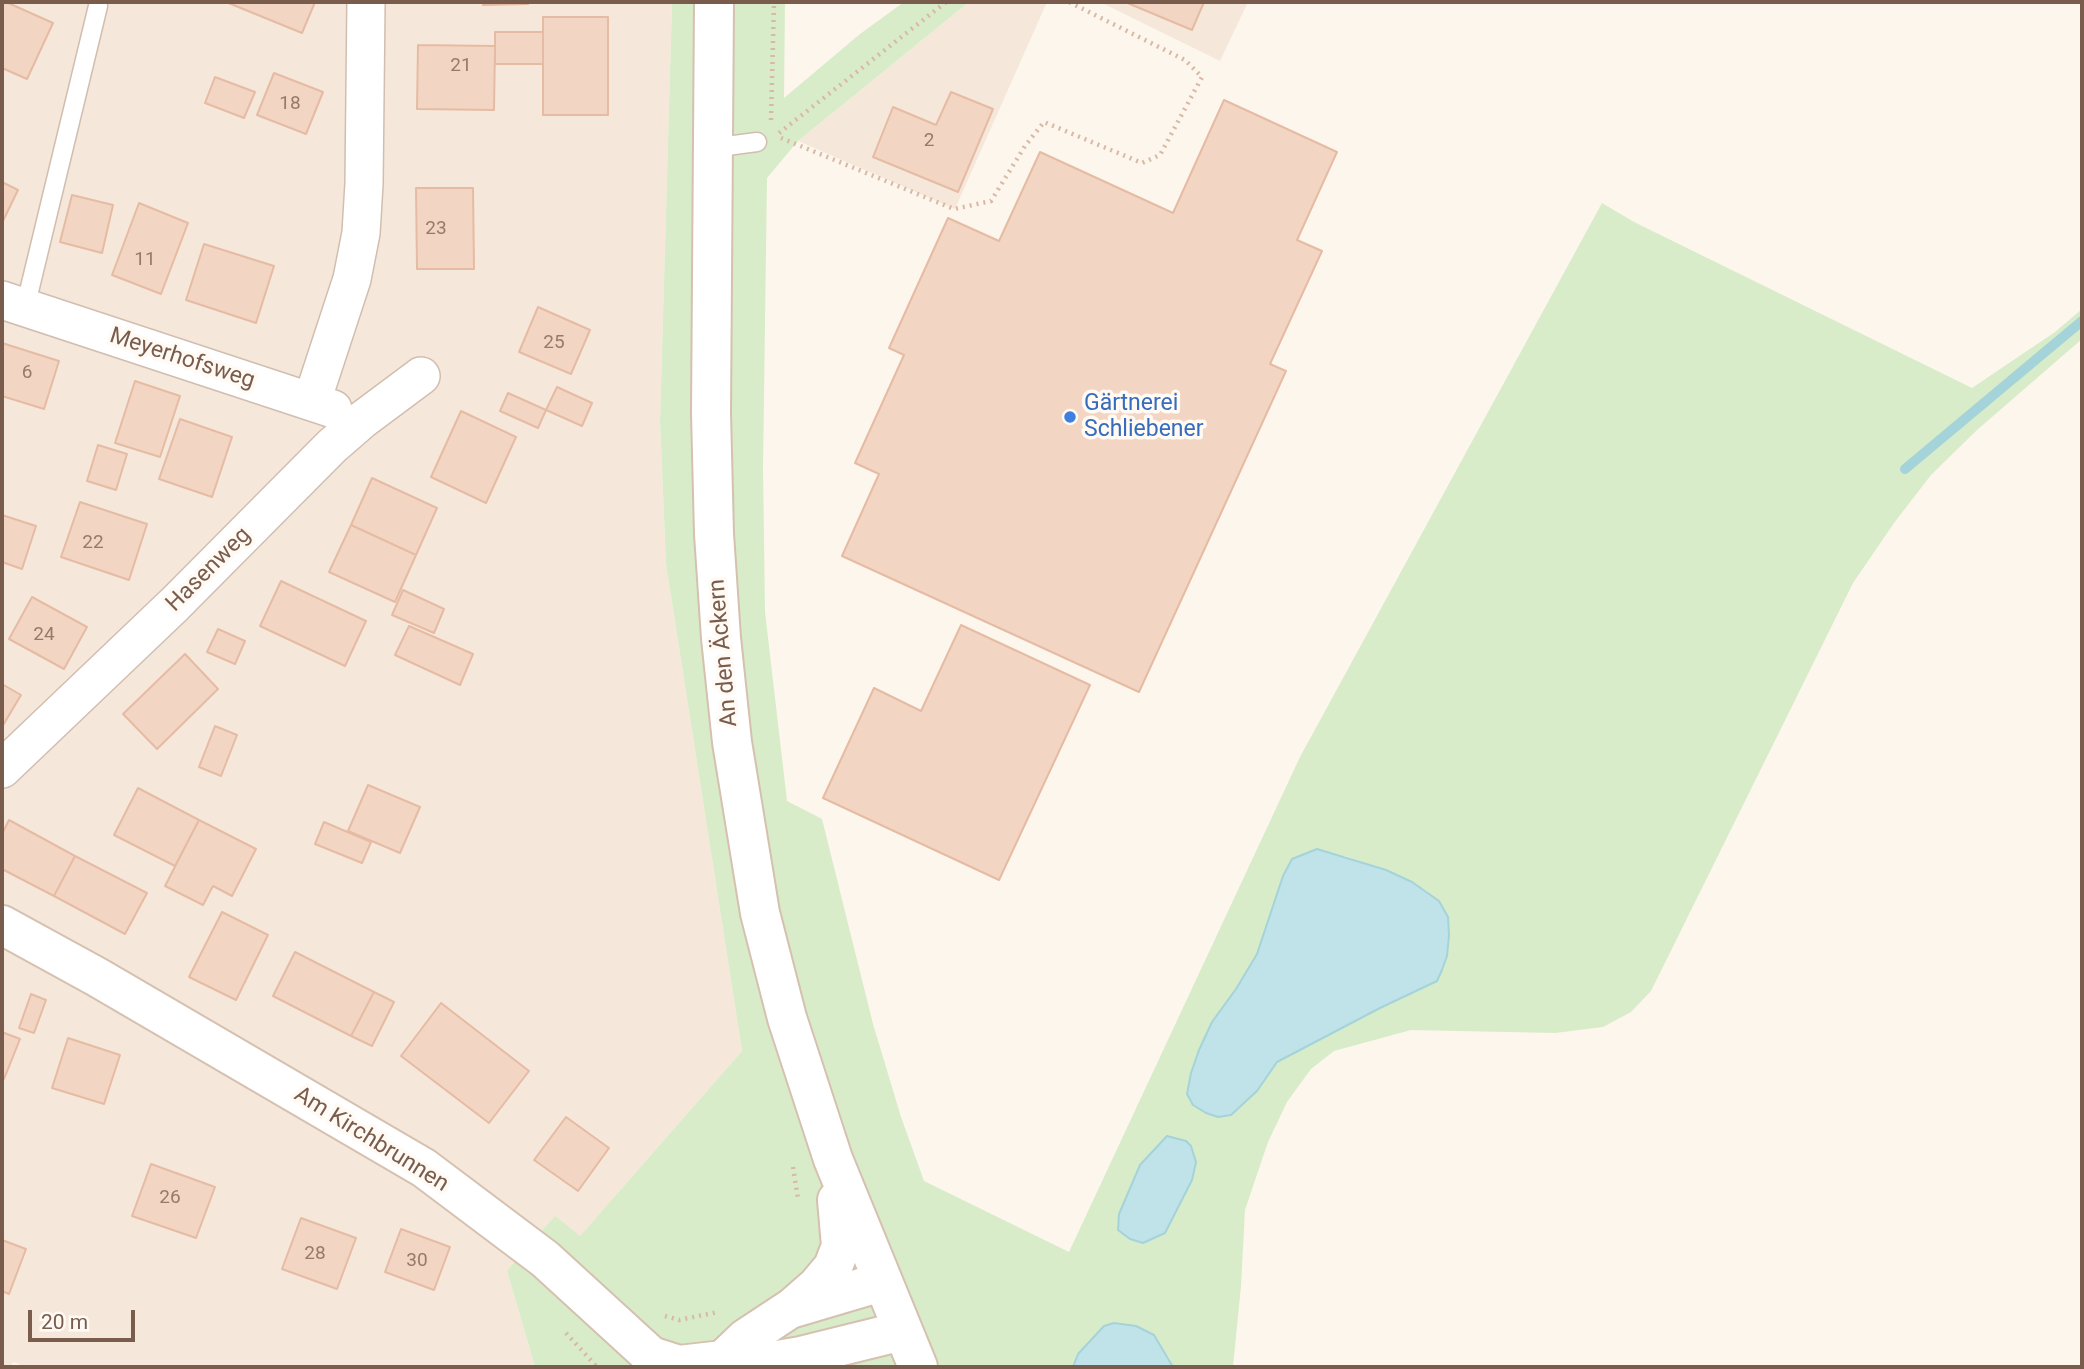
<!DOCTYPE html>
<html>
<head>
<meta charset="utf-8">
<style>
	body { margin:0 }
	#map { position:relative; width:2084px; height:1369px; overflow:hidden; background:#fdf6ec; font-family:Roboto,sans-serif }
	canvas { display:block }
	.frame { position:absolute; inset:0; border:4px solid #7a5c4d; pointer-events:none }
	.scale { position:absolute; left:28px; top:1310px; width:107px; height:32px; box-sizing:border-box; border:4px solid #7a5c4d; border-top:0; padding-left:9px; font-size:21px; line-height:24px; white-space:nowrap; color:#7a5c4d; -webkit-text-stroke:5px #fffaf3; paint-order:stroke }
</style>
</head>
<body>
<div id="map">
<canvas width="2084" height="1369"></canvas>
<div class="frame"></div>
<div class="scale">20 m</div>
</div>
<script>
const ctx = document.querySelector('canvas').getContext('2d');
ctx.lineJoin = 'round';
function fillPath(path, color) { ctx.fillStyle = color; ctx.fill(path, 'evenodd'); }
const shape = rows => new Path2D(rows.map(r => 'M' + r).join(''));
function strokePath(path, color, width, dash) { ctx.strokeStyle = color; ctx.lineWidth = width; ctx.lineCap = dash ? 'butt' : 'round'; ctx.setLineDash(dash || []); ctx.stroke(path); }
function drawText(font, color, halo, rows, align = 'center') {
  ctx.font = font + ' Roboto,sans-serif'; ctx.lineWidth = 7; ctx.setLineDash([]); ctx.textBaseline = 'middle'; ctx.strokeStyle = halo; ctx.fillStyle = color; for (const [text, x, y, turn = 0] of rows) {
    ctx.save(); ctx.translate(x, y); ctx.rotate((+turn || 0) * Math.PI / 180); ctx.textAlign = isNaN(turn) ? turn : align; if (halo) ctx.strokeText(text, 0, 0); ctx.fillText(text, 0, 0); ctx.restore();
  }
}
const residential = shape([
	[2,2,672,2,660,422,666,564,742,1051,580,1236,507,1271,535,1367,26,1367,13,1362,11,1367,2,1367],
	[969,2,1047,2,955,209,798,141],
	[1100,2,1248,2,1220,61]
]);
const green = shape([
	[672,2,785,2,784,98,860,34,904,2,969,2,798,141,767,178,763,467,765,612,787,801,822,819,873,1024,901,1117,924,1181,1069,1252,1300,757,1602,203,1634,222,1972,388,2055,332,2082,309,2082,339,1977,430,1931,475,1894,523,1853,583,1651,991,1631,1012,1603,1027,1555,1033,1411,1030,1334,1051,1311,1069,1287,1102,1268,1142,1245,1210,1241,1286,1233,1367,1173,1367,1168,1356,1104,1326,1078,1354,1073,1367,535,1367,507,1271,555,1216,580,1236,742,1051,666,564,660,422],
	[1345,856,1385,870,1427,891,1447,956,1436,981,1380,1008,1277,1062,1257,1091,1187,1094,1191,1073,1199,1050,1212,1022,1236,989,1257,954,1283,876,1292,859]
]);
const water = shape([
	[1317,849,1386,870,1412,882,1439,901,1448,917,1449,935,1447,956,1442,970,1437,981,1380,1008,1277,1062,1257,1091,1231,1115,1218,1117,1206,1113,1193,1105,1187,1094,1191,1073,1199,1050,1212,1022,1236,989,1257,954,1283,876,1292,859,1317,849],
	[1167,1136,1186,1141,1191,1146,1196,1162,1192,1180,1165,1233,1143,1243,1130,1239,1118,1230,1119,1214,1140,1165,1167,1136],
	[1114,1323,1136,1326,1154,1335,1173,1367,1073,1367,1078,1354,1104,1326,1114,1323]
]);
const stream = shape([
	[1905,469,2082,321]
]);
const building = shape([
	[2,2,6,2,53,23,27,79,2,68,2,2],
	[226,2,315,2,302,33,226,2],
	[483,2,528,2,528,4,483,5,483,2],
	[1125,2,1204,2,1192,30,1125,2],
	[543,17,608,17,608,115,543,115,543,17],
	[495,32,543,32,543,64,495,64,495,32],
	[418,45,495,46,494,110,417,109,418,45],
	[274,73,323,92,306,134,257,115,274,73],
	[215,77,255,92,244,118,205,103,215,77],
	[951,92,993,109,958,192,873,157,893,107,936,125,951,92],
	[1224,100,1337,152,1297,240,1322,251,1270,364,1286,371,1139,692,842,556,879,474,855,463,904,355,889,348,948,218,999,241,1040,152,1173,213,1224,100],
	[2,182,18,190,2,223,2,182],
	[416,188,473,188,474,269,417,269,416,188],
	[72,195,113,205,102,253,60,242,72,195],
	[139,203,188,223,161,294,112,275,139,203],
	[204,244,274,266,256,323,186,300,204,244],
	[538,307,590,330,571,374,519,352,538,307],
	[2,343,59,361,44,409,2,396,2,343],
	[135,381,180,396,160,457,115,443,135,381],
	[557,387,592,403,582,426,546,410,557,387],
	[508,393,546,410,538,428,500,411,508,393],
	[461,411,516,437,486,503,431,477,461,411],
	[180,419,232,437,212,497,159,479,180,419],
	[98,445,127,454,116,490,87,481,98,445],
	[372,478,437,508,416,555,351,525,372,478],
	[80,502,147,524,129,580,61,557,80,502],
	[2,515,36,526,22,569,2,562,2,515],
	[351,525,416,555,395,602,329,572,351,525],
	[281,581,366,621,345,666,260,626,281,581],
	[403,590,444,609,434,633,392,615,403,590],
	[32,597,87,627,64,669,9,639,32,597],
	[961,625,1090,685,999,880,823,798,874,688,921,711,961,625],
	[409,626,473,654,460,685,395,655,409,626],
	[218,629,245,641,235,664,207,652,218,629],
	[185,654,218,689,157,749,123,714,185,654],
	[2,684,21,695,2,727,2,684],
	[215,726,237,735,221,776,199,767,215,726],
	[368,785,420,807,400,853,348,831,368,785],
	[138,788,199,820,175,866,114,835,138,788],
	[9,820,75,856,54,896,2,869,2,834,9,820],
	[199,820,256,849,232,896,213,886,203,905,165,886,199,820],
	[324,822,371,842,362,863,315,844,324,822],
	[75,856,147,893,125,934,54,896,75,856],
	[222,912,268,935,236,1000,189,977,222,912],
	[295,952,374,992,351,1036,273,996,295,952],
	[374,992,394,1002,372,1046,351,1036,374,992],
	[31,994,46,1000,34,1033,19,1028,31,994],
	[441,1003,529,1071,489,1123,401,1056,441,1003],
	[2,1032,20,1039,4,1079,2,1078,2,1032],
	[68,1038,120,1055,104,1104,52,1088,68,1038],
	[566,1117,609,1148,578,1191,534,1160,566,1117],
	[151,1164,215,1187,196,1238,132,1216,151,1164],
	[301,1218,356,1238,337,1289,282,1269,301,1218],
	[401,1229,450,1247,434,1290,385,1272,401,1229],
	[2,1240,26,1249,9,1294,2,1291,2,1240]
]);
const path = shape([
	[771,120,774,2],
	[779,133,946,2],
	[781,138,954,209,991,201,1025,146,1044,122,1142,163,1160,155,1202,77,1185,60,1069,2],
	[793,1167,798,1199],
	[665,1316,679,1320,718,1312],
	[566,1333,597,1367]
]);
const service = shape([
	[711,148,757,142],
	[25,308,98,6]
]);
const minor = shape([
	[2,300,333,409],
	[312,401,352,279,361,233,364,184,366,2],
	[2,769,175,604,332,446,362,420,421,376]
]);
const secondary = shape([
	[714,2,711,413,714,534,721,638,732,742,760,913,787,1018,833,1159,918,1367],
	[2,925,97,977,424,1168,545,1259,651,1356,679,1365,723,1360,760,1363,801,1356,902,1331],
	[793,1307,817,1286,833,1267,841,1246,837,1200],
	[723,1360,746,1338,790,1309,881,1282]
]);
const markers = [
	[1070,417,7,"#3f7fe0"]
];
const numberNames = [
	["21",461,66],
	["18",290,104],
	["2",929,141],
	["23",436,229],
	["11",145,260],
	["25",554,343],
	["6",27,373],
	["22",93,543],
	["24",44,635],
	["26",170,1198],
	["28",315,1254],
	["30",417,1261]
];
const streetNames = [
	["Meyerhofsweg",182,359,18],
	["Hasenweg",209,570,-45],
	["An den Äckern",724,653,-95],
	["Am Kirchbrunnen",371,1140,32]
];
const shopNames = [
	["Gärtnerei",1084,404],
	["Schliebener",1084,430]
];
fillPath(residential, '#f5e8da');
fillPath(green, '#d8ecc9');
fillPath(water, '#bfe3e8');
strokePath(water, '#a5d3da', 2);
strokePath(stream, '#a5d3da', 10);
fillPath(building, '#f3d5c3');
strokePath(building, '#e6bba3', 2);
strokePath(service, '#d1beb0', 21);
strokePath(minor, '#d1beb0', 40);
strokePath(secondary, '#d6c0b0', 42);
strokePath(path, '#d9b8a5', 4.5, [2, 5]);
strokePath(service, '#fff', 18);
strokePath(minor, '#fff', 37);
strokePath(secondary, '#fff', 38);
for (const [x, y, r, color] of markers) { const dot = new Path2D(); dot.arc(x, y, r, 0, 2 * Math.PI); ctx.fillStyle = color; ctx.fill(dot); strokePath(dot, '#fffaf3', 2.5); }
drawText('19px', '#987a6a', null, numberNames);
drawText('23px', '#7a5c4d', '#fffaf3', streetNames);
drawText('23px', '#366cbe', '#fffaf3', shopNames, 'left');
</script>
</body>
</html>
